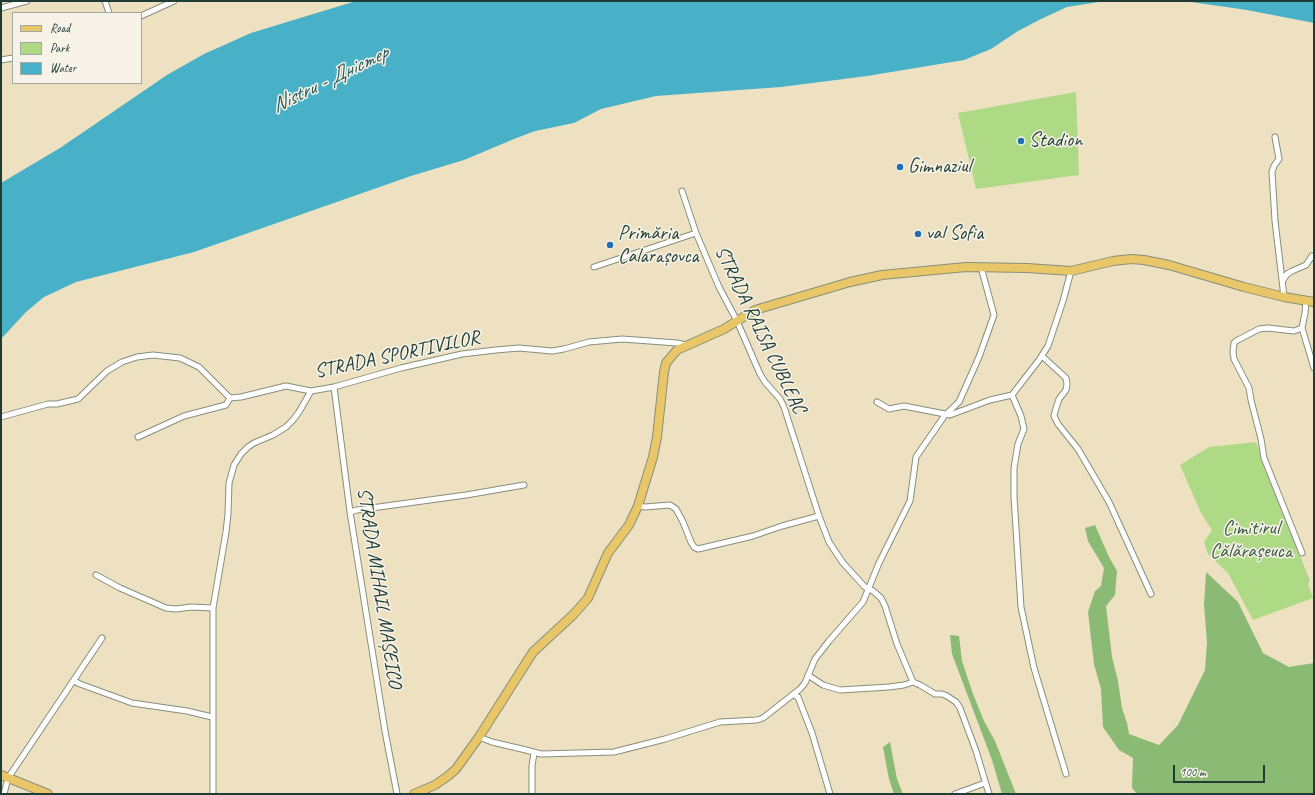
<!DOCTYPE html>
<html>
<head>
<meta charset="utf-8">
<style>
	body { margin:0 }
	#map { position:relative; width:1315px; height:795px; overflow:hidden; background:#ede1c2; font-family:Caveat,sans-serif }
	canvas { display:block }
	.frame { position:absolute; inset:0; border:2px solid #1f3d34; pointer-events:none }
	.legend { position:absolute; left:12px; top:12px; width:130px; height:72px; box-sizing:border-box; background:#f7f3e8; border:1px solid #a1aaa0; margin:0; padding:5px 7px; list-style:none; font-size:12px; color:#1f3d34 }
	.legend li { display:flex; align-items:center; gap:8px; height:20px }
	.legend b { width:20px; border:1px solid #a1aaa0 }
	.scale { position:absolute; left:1173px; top:765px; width:92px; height:18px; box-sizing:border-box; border:2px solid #1f3d34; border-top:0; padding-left:5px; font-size:12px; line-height:14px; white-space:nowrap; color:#1f3d34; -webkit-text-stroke:3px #f7f3e8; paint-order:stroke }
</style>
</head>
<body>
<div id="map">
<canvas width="1315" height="795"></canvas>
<div class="frame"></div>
<ul class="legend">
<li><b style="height:5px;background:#e9c769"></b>Road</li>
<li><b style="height:11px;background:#aeda86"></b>Park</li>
<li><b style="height:11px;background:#48b0c7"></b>Water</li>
</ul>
<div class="scale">100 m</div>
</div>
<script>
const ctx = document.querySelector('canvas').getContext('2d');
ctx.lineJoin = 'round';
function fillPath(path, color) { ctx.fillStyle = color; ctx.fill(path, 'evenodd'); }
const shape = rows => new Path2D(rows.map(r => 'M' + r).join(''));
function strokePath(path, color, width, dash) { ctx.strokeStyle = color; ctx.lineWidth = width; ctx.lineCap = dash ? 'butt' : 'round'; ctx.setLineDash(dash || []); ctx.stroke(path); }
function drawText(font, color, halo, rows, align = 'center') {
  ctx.font = font + ' Caveat,sans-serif'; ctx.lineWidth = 3; ctx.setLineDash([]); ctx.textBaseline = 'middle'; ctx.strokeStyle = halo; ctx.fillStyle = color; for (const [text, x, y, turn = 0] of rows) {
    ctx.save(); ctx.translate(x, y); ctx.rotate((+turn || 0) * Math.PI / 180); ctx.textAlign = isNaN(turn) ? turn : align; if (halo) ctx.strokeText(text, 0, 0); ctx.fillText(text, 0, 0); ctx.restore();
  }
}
const green = shape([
	[1076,92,1079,175,976,189,958,113],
	[1256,442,1308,576,1310,580,1308,584,1313,598,1253,620,1228,573,1208,554,1204,542,1212,530,1201,513,1180,465,1209,447]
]);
const forest = shape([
	[1095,525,1109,557,1117,571,1115,595,1106,606,1112,657,1118,681,1122,708,1127,723,1129,734,1159,745,1178,725,1205,670,1207,642,1204,605,1206,572,1238,602,1263,653,1289,667,1314,663,1314,794,1137,794,1132,788,1133,758,1119,750,1103,727,1101,689,1094,664,1088,612,1095,591,1101,586,1104,568,1088,541,1085,528],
	[950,635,959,636,962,661,973,694,984,721,995,741,1016,794,1002,794,992,760,952,654],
	[890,742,897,779,903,794,894,794,889,779,883,747]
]);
const water = shape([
	[356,1,1105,1,1067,7,1041,19,1018,31,991,49,964,60,867,76,781,87,656,96,601,109,574,123,535,131,514,139,464,160,411,176,194,252,76,282,44,297,26,312,1,339,1,183,60,148,167,75,204,54,251,33],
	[1184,1,1314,1,1314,23,1247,10]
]);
const minor = shape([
	[105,1,109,13],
	[1,8,27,1],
	[141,16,174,1],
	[1,60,13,58],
	[1275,137,1279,159,1274,166,1272,172,1275,221,1284,297],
	[682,191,696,233,719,287,737,321,760,374,765,382,780,399,784,407,819,516,829,542,843,563,865,587,873,591,881,598,885,606,897,644,913,682,920,685,935,694,942,694,947,696,956,702,960,708,976,751,989,794],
	[594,267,696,233],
	[1283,280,1287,274,1292,271,1306,265,1312,256],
	[1302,328,1314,368],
	[1302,328,1305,313,1306,301],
	[1042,356,1066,378,1067,384,1066,390,1059,399,1056,408,1054,416,1058,424,1078,449,1109,502,1151,594],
	[334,387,350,512,385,731,397,794],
	[1012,395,1021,416,1024,429,1018,444,1014,468,1014,497,1021,607,1034,668,1066,774],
	[877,402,889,409,904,406,950,415,990,400,1012,395,1039,360,1048,346,1063,301,1071,271],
	[1,417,48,404,57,404,78,399,107,371,122,362,137,357,153,355,180,358,199,367,230,398,241,397,286,386,311,391,334,387,401,368,462,354,496,350,519,348,552,351,564,349,589,342,622,339,677,343,686,345],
	[138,437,184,416,226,405,230,398],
	[638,506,645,507,670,505,676,509,683,522,691,542,694,547,698,549,753,536,782,526,819,516],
	[350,512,357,510,466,495,524,485],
	[1302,553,1264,458,1261,439,1251,400,1249,388,1234,359,1233,352,1234,343,1236,341,1259,329,1268,328,1294,331,1302,328],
	[96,575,120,588,166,608,176,609,191,607,213,608],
	[808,675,823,685,840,690,889,687,904,685,913,682],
	[74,681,80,684,132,703,187,711,212,717],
	[794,695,798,697,812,733,830,794],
	[479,737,492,742,526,750,541,754,614,752,665,739,720,722,757,720,763,718,800,689,805,683,815,659,829,641,863,602,879,563,910,501,916,457,945,415,959,402,979,357,994,315,981,267],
	[4,794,8,778,102,638],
	[213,794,213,608,226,532,228,514,229,483,234,465,241,454,248,447,254,443,273,435,286,427,293,420,299,412,311,391],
	[532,794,532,766,534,753],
	[955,794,985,783]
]);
const primary = shape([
	[1,775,48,794],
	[414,794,435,785,448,776,456,769,479,737,533,652,573,615,588,598,608,553,629,525,638,506,653,457,657,437,664,372,666,363,677,350,724,329,755,310,850,282,882,275,966,267,1027,268,1071,271,1113,261,1131,259,1144,260,1169,265,1244,287,1284,297,1314,302]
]);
const markers = [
	[1021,141,4,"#1f6fb2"],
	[900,167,4,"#1f6fb2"],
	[918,234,4,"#1f6fb2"],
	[610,245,4,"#1f6fb2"]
];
const poiNames = [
	["Stadion",1029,141],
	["Gimnaziul",908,167],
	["Primăria",618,234],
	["Calarașovca",618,257],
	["val Sofia",926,234]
];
const streetNames = [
	["STRADA RAISA CUBLEAC",760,330,64],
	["STRADA SPORTIVILOR",397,355,-12],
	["STRADA MIHAIL MAȘEICO",379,588,81]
];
const parkNames = [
	["Cimitirul",1251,529],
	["Călărașeuca",1251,552]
];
const waterNames = [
	["Nistru - Дністер",330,80,-26]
];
fillPath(green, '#aeda86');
fillPath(forest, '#8aba73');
fillPath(water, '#48b0c7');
strokePath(minor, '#868f7b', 7);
strokePath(primary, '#868f7b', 10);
strokePath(minor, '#fff', 5);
strokePath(primary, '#e9c769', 8);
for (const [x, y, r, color] of markers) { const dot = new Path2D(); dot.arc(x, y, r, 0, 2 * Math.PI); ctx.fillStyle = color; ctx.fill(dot); strokePath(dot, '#f7f3e8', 1.5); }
drawText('20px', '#1f3d34', '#f7f3e8', poiNames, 'left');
drawText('20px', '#1f3d34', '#f7f3e8', streetNames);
drawText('20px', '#3c5c44', '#f7f3e8', parkNames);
drawText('italic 21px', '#295a59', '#f7f3e8', waterNames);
</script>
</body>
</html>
